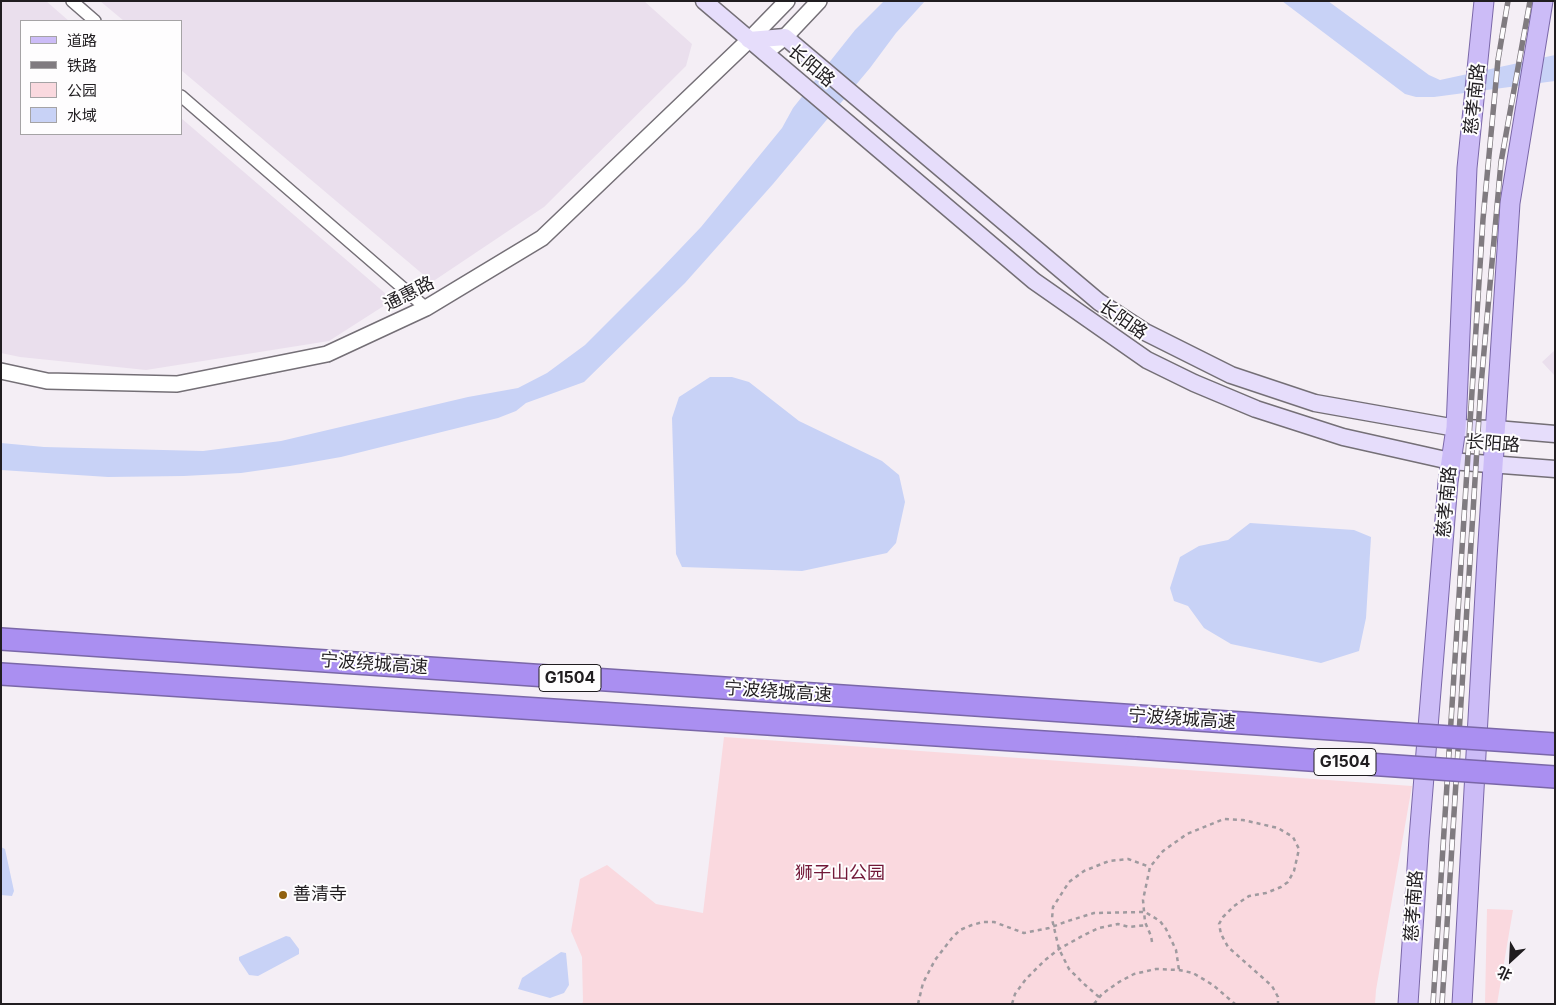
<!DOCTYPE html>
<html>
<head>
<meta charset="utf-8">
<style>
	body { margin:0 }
	#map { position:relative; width:1556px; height:1005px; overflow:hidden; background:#f4eef5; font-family:Inter,"Noto Sans SC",sans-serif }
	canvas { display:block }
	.frame { position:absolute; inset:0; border:2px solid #201d20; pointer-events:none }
	.legend { position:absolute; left:20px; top:20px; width:162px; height:115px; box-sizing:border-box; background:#fefdfe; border:1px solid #a5a3a5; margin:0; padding:6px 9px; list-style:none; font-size:15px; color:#201d20 }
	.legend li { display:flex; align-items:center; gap:10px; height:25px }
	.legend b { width:25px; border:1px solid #a5a3a5 }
	.north { position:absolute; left:1486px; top:935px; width:50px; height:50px; -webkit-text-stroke:4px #fefdfe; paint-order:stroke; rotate:205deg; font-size:14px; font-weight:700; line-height:20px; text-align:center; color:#201d20 }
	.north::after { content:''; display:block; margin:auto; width:18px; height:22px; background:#201d20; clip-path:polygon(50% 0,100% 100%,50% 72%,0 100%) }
</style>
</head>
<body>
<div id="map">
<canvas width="1556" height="1005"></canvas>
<div class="frame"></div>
<ul class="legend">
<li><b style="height:6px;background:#ccbcf7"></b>道路</li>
<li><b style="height:6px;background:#807b80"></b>铁路</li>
<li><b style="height:14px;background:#fad9df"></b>公园</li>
<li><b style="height:14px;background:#c8d2f6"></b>水域</li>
</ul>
<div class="north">北</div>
</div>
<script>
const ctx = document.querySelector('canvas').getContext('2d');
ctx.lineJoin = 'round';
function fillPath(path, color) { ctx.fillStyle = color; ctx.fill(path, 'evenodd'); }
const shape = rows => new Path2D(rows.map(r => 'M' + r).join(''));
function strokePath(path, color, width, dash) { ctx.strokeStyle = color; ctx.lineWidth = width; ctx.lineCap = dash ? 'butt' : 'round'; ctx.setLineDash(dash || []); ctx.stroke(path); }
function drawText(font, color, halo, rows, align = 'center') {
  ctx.font = font + ' Inter,"Noto Sans SC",sans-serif'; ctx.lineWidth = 4; ctx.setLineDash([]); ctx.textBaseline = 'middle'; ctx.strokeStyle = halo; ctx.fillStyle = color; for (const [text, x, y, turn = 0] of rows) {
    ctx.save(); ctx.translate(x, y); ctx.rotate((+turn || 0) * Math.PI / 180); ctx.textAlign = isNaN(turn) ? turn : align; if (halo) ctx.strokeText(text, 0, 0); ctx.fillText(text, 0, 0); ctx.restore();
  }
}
const built = shape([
	[1,1,46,1,69,21,21,21,21,134,181,134,181,118,393,300,329,341,146,370,20,357,1,353],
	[100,1,644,1,692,44,686,66,544,207,432,282,181,70,181,21,124,21],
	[1555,350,1555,376,1542,362]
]);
const green = shape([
	[724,737,1412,786,1376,990,1375,1004,581,1004,583,1002,582,957,571,931,580,879,607,865,656,904,703,913],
	[1487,909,1513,910,1497,1004,1485,1004]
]);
const water = shape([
	[884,1,925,1,896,33,870,68,773,184,685,283,584,382,526,403,516,411,498,418,341,457,290,466,241,473,184,476,108,477,1,470,1,443,44,447,203,451,281,441,468,397,518,388,547,373,585,345,659,271,701,227,782,128,793,108,855,30],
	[1282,1,1328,1,1429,75,1440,80,1555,55,1555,81,1434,97,1416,97,1405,94],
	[710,377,732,377,749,382,799,421,882,461,899,475,905,502,896,543,887,553,802,571,682,567,676,554,672,418,679,397],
	[1250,523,1354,530,1371,537,1366,618,1359,651,1321,663,1231,644,1204,628,1188,606,1174,601,1170,588,1180,557,1199,546,1228,540],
	[1,847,5,849,14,891,12,896,1,895],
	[286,936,290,937,299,949,299,954,258,976,249,975,239,960,239,957],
	[561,952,566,953,569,985,564,993,550,998,518,989,522,978]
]);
const path = shape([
	[1152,942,1151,936,1145,922,1143,900,1150,867,1163,851,1187,834,1224,819,1243,820,1278,828,1293,837,1299,849,1294,871,1288,882,1281,887,1266,893,1249,896,1234,906,1223,917,1219,924,1221,934,1228,947,1272,986,1278,997,1278,1004],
	[1099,997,1083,983,1069,969,1059,949,1052,919,1053,907,1069,882,1084,871,1109,861,1128,859,1150,867],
	[918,1004,923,983,935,960,952,938,960,930,972,925,983,922,994,922,1024,933,1049,928,1068,921,1094,913,1145,912,1160,921,1166,929,1176,950,1179,970],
	[1012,1004,1015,994,1026,979,1044,961,1059,949,1084,935,1099,928,1118,924,1129,927,1147,925],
	[1094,1004,1102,994,1119,982,1134,974,1156,969,1179,970,1193,973,1213,985,1235,1004]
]);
const minor = shape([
	[72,1,95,21],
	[181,96,426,308]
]);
const tertiary = shape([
	[765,53,785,37,819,1],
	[1,371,47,381,177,384,327,354,426,308,542,238,749,40,787,1]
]);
const secondary = shape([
	[704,1,1034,281,1147,360,1194,383,1256,409,1343,437,1450,461,1555,469],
	[749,40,785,37,1099,302,1145,332,1231,375,1315,403,1456,428,1496,429,1555,434]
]);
const primary = shape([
	[1408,1004,1419,838,1448,482,1456,428,1467,168,1484,1],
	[1462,1004,1487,558,1510,203,1543,1]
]);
const motorway = shape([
	[1,639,1138,716],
	[1,674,1136,748]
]);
const rail = shape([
	[1433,1004,1483,219,1498,60,1508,1],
	[1442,1004,1481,385,1501,162,1530,1]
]);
const motorwayBridge = shape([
	[1138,716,1555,744],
	[1136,748,1555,777]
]);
const markers = [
	[283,895,5,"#91610f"]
];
const shields = [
	[570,678,62],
	[1345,762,62]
];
const shieldNames = [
	["G1504",570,678],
	["G1504",1345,762]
];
const streetNames = [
	["长阳路",811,66,40],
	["慈孝南路",1475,99,-84],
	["通惠路",409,294,-27],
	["长阳路",1123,320,35],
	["长阳路",1493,444,4],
	["慈孝南路",1447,502,-85],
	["宁波绕城高速",374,664,4],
	["宁波绕城高速",778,692,4],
	["宁波绕城高速",1182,719,4],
	["慈孝南路",1414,906,-86]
];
const parkNames = [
	["狮子山公园",840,874]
];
const poiNames = [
	["善清寺",293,895]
];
fillPath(built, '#eadfed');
fillPath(green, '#fad9df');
fillPath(water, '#c8d2f6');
strokePath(minor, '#746f76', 14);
strokePath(tertiary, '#746f76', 18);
strokePath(secondary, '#746f76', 19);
strokePath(primary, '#7a67a8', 21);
strokePath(motorway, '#7a67a8', 24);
strokePath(path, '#9f9a9f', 2.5, [4, 4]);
strokePath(minor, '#fff', 11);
strokePath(tertiary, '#fff', 15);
strokePath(secondary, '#e6ddfb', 16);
strokePath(primary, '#ccbcf7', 19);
strokePath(motorway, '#aa8ff1', 21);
strokePath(rail, '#807b80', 5.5);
strokePath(rail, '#fefdfe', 4, [11]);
strokePath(motorwayBridge, '#7a67a8', 24, []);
strokePath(motorwayBridge, '#aa8ff1', 21);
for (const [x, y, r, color] of markers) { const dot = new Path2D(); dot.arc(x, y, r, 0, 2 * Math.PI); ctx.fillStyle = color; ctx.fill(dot); strokePath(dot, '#fefdfe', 2); }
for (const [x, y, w] of shields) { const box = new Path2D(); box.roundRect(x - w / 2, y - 13.5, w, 27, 4); ctx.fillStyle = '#fefdfe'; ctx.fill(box); strokePath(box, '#201d20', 1); }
drawText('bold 16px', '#201d20', null, shieldNames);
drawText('18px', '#201d20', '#fefdfe', streetNames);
drawText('18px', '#711737', '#fefdfe', parkNames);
drawText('18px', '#201d20', '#fefdfe', poiNames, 'left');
</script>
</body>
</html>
